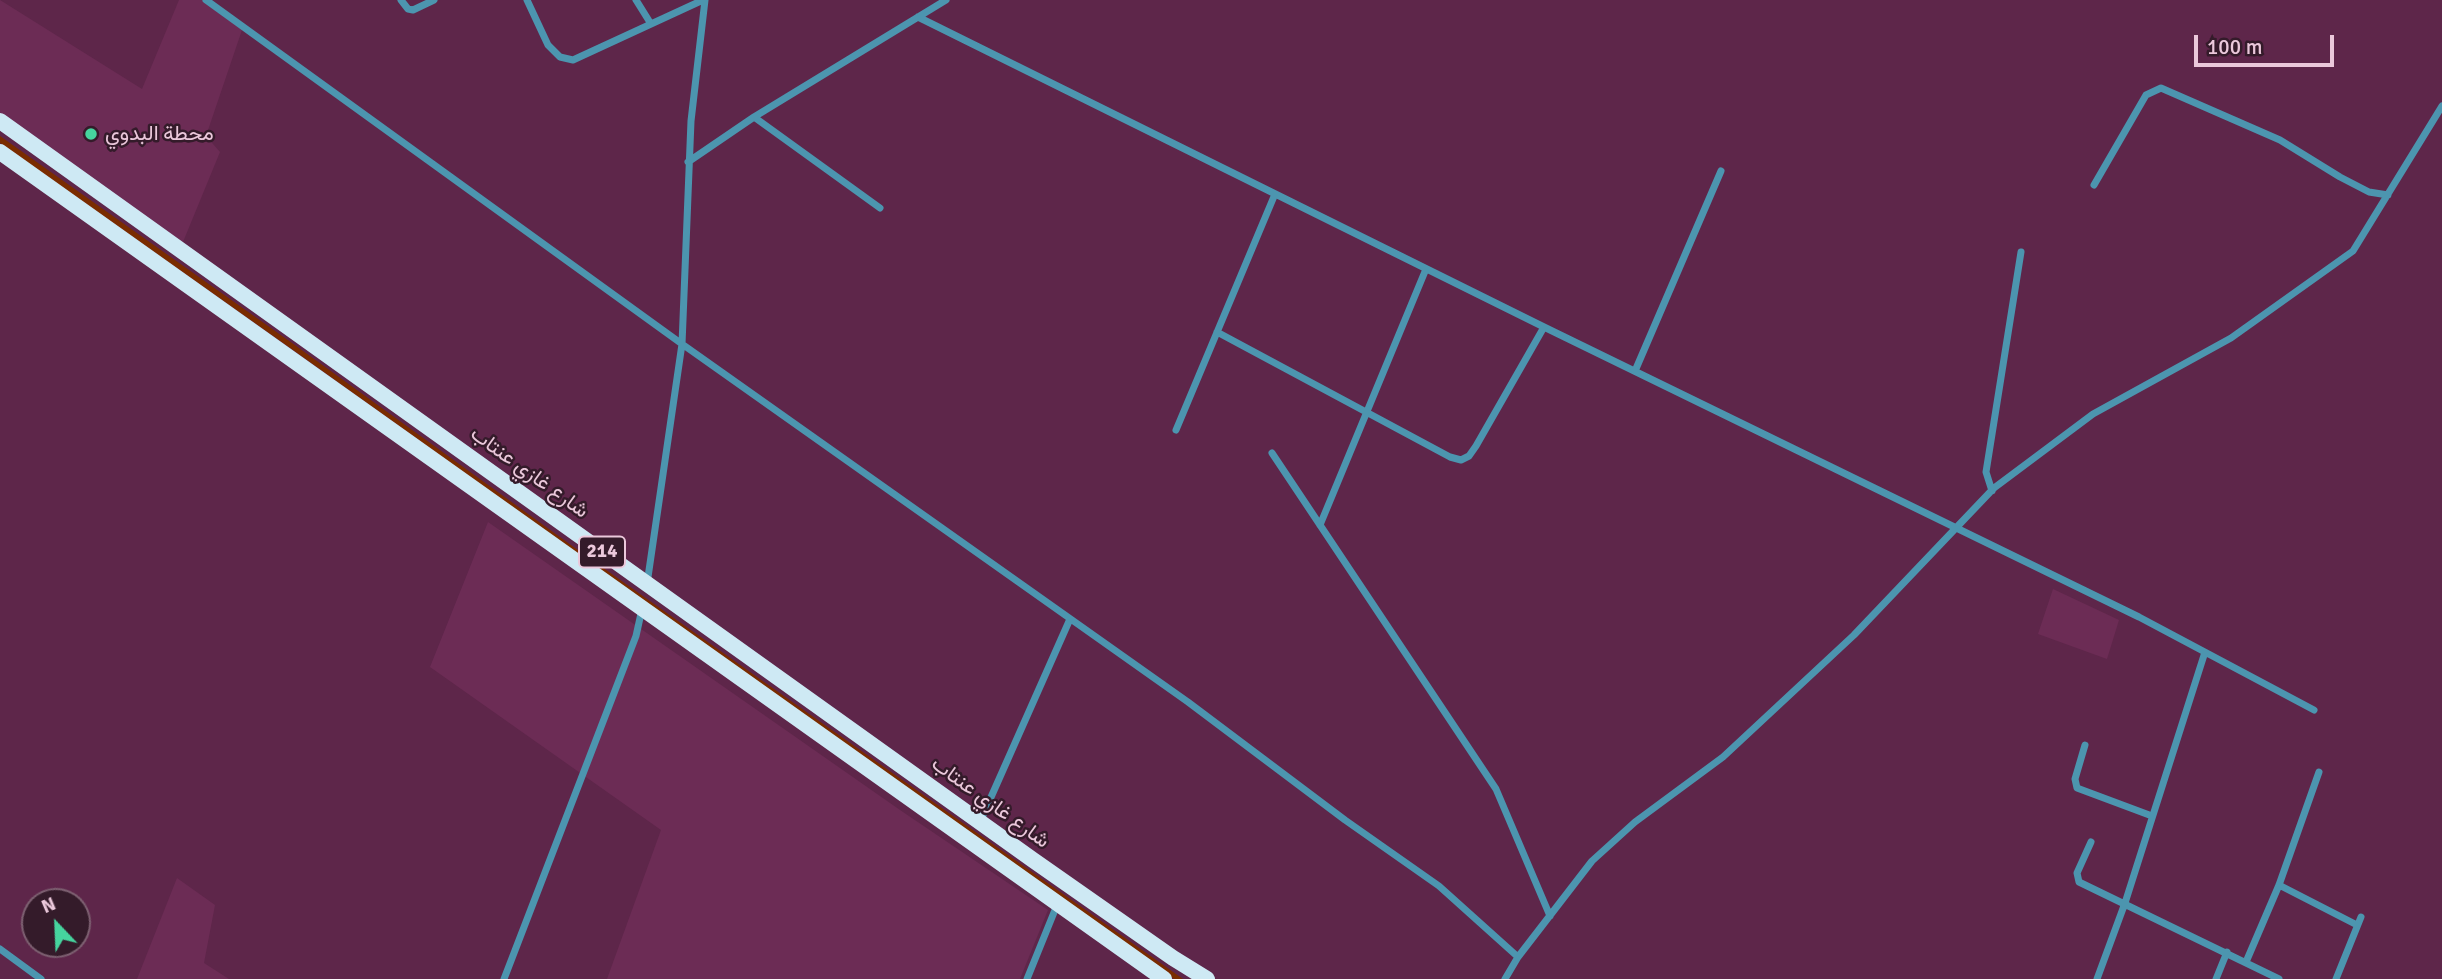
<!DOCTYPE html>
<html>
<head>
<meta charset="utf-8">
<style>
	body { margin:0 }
	#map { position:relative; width:2442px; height:979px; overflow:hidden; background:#5e264a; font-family:Signika,sans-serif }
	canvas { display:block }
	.north { position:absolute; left:21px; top:888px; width:70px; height:70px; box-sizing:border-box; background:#341b2a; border:2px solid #7d6071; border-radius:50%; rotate:337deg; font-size:19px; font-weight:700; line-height:28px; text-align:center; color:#ebc8db }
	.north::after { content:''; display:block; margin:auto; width:24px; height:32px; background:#46d49e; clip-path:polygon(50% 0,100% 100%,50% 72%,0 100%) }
	.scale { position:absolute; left:2194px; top:35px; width:140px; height:32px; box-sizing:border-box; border:4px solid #ebc8db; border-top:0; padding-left:9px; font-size:21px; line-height:24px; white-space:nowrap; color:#ebc8db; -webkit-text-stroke:5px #341b2a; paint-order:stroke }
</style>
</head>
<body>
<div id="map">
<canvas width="2442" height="979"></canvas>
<div class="north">N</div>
<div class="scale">100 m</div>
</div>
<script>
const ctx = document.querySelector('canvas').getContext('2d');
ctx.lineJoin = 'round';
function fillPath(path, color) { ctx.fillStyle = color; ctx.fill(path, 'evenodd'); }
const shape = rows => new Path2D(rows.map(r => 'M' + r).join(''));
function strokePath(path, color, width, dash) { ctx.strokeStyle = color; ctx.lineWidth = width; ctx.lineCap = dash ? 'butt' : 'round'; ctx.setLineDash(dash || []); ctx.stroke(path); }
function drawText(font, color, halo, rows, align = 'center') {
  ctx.font = font + ' Signika,Vazirmatn,sans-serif'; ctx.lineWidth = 5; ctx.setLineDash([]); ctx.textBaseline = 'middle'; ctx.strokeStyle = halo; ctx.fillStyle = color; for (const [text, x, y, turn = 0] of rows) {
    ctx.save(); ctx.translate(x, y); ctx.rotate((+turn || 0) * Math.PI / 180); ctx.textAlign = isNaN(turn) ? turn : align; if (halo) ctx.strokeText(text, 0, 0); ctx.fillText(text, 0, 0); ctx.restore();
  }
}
const built = shape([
	[0,0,142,89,179,0,206,0,243,27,206,136,220,152,183,242,0,119],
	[488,522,900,810,1048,910,1020,979,607,979,661,830,430,667],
	[2053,589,2119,620,2107,659,2038,634],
	[177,878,215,905,204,963,229,979,137,979]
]);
const green = shape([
	[0,136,292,343,571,545,1183,979,1174,979,1093,923,300,355,0,143]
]);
const minor = shape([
	[206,0,682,344,1188,702,1345,820,1439,886,1518,957],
	[401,0,408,9,413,10,434,0],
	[527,0,548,45,560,57,573,60,703,0],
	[636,0,651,24],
	[918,17,1544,327,2139,617,2314,710],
	[754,117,880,208],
	[688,162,754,117,946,0],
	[2094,185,2146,95,2161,88,2280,140,2340,177,2369,192,2388,195],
	[1217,332,1450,457,1461,460,1469,456,1476,446,1544,327],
	[1635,371,1721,171],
	[1176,430,1275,194],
	[1272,453,1496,789,1550,916],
	[1992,491,1986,472,2021,252],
	[1320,525,1426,269],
	[647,584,682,344,691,121,705,0],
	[2085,745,2075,779,2077,788,2152,816],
	[980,822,1070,619],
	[2091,842,2077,873,2079,882,2279,979],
	[2279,885,2357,925],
	[0,949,41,979],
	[2246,962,2279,885,2319,772],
	[504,979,636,636,642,609],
	[1027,979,1057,905],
	[1505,979,1518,957,1592,861,1635,822,1723,757,1854,635,1994,488,2093,414,2231,338,2353,251,2442,106],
	[2097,979,2125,903,2205,652],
	[2216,979,2227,952],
	[2336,979,2361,917]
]);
const trunk = shape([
	[0,121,1033,860,1173,958,1207,979],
	[0,152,1164,979]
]);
const markers = [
	[91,134,7,"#46d49e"]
];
const shields = [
	[602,552,46]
];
const shieldNames = [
	["214",602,552]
];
const poiNames = [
	["محطة البدوي",105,134]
];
const streetNames = [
	["شارع غازي عنتاب",529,473,36],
	["شارع غازي عنتاب",990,803,36]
];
fillPath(built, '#6c2c55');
fillPath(green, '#7a2c00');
strokePath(minor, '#4c95af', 7);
strokePath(trunk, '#cee9f4', 16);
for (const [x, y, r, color] of markers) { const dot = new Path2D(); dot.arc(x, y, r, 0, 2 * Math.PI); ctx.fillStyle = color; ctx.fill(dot); strokePath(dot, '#341b2a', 2.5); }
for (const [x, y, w] of shields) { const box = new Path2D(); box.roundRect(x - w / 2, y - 15.5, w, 31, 5); ctx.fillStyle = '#341b2a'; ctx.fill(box); strokePath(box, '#ebc8db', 2); }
drawText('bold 19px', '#ebc8db', null, shieldNames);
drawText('21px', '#ebc8db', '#341b2a', poiNames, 'left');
drawText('21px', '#ebc8db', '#341b2a', streetNames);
</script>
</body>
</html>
